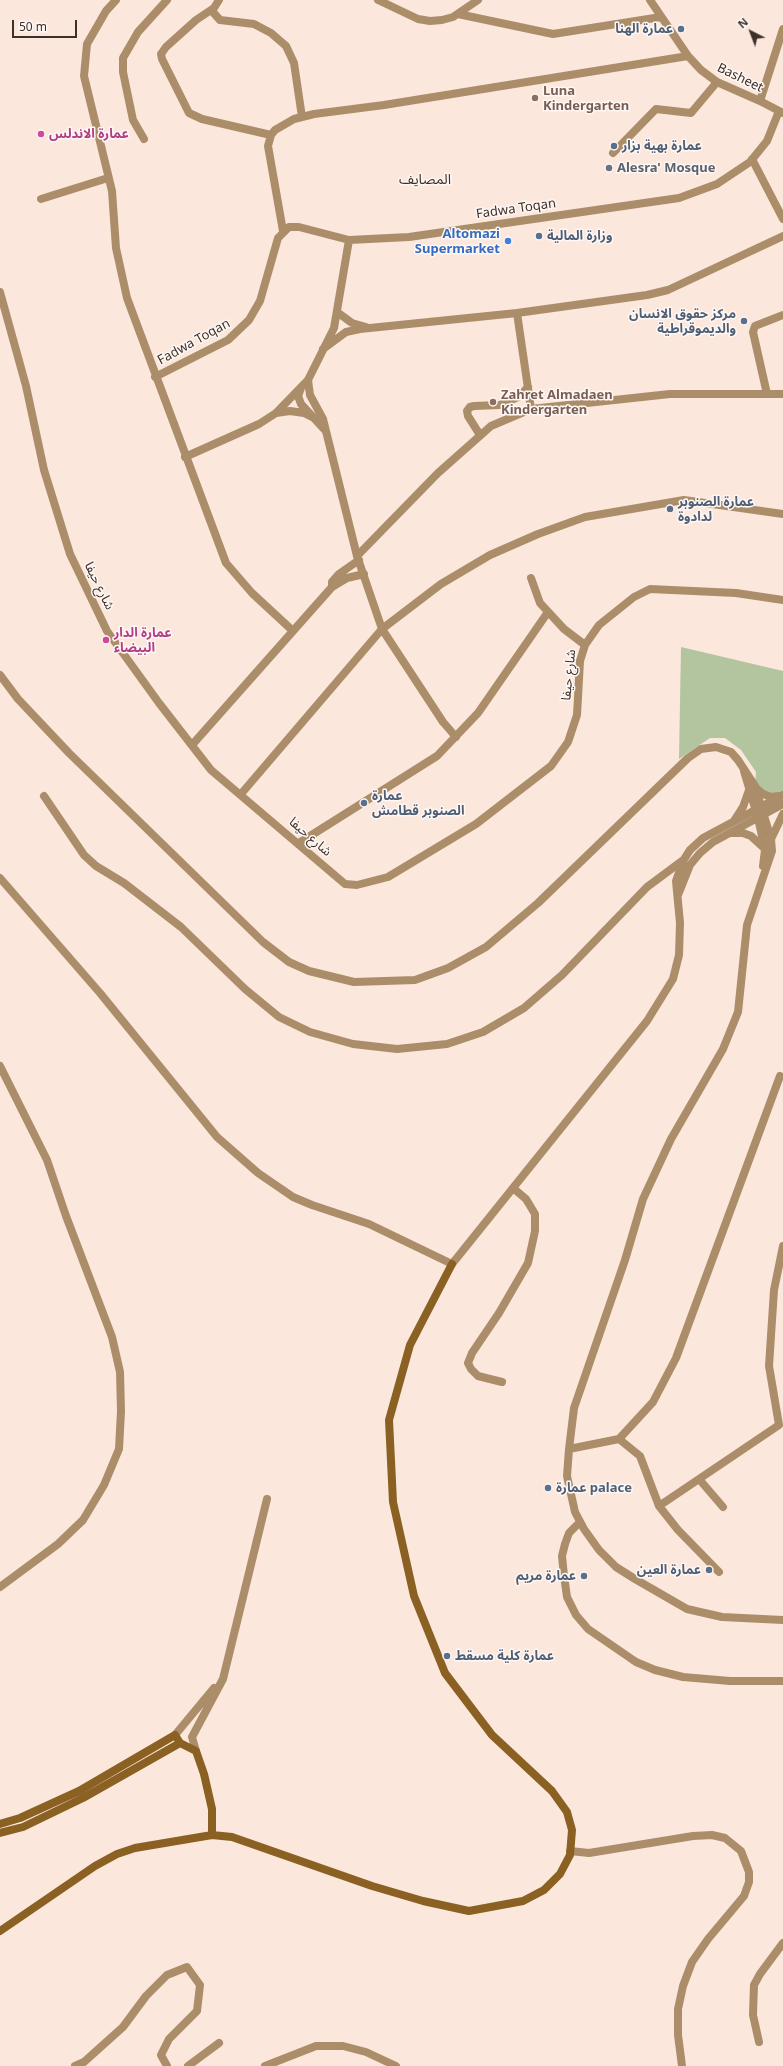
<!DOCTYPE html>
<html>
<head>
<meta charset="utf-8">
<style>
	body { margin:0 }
	#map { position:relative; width:783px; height:2066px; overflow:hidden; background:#fbe7dc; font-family:"Noto Sans",sans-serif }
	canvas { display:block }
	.north { position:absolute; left:731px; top:12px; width:40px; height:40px; -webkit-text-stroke:3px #fef7f4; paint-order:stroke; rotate:318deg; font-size:11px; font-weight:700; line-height:16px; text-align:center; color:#3d3029 }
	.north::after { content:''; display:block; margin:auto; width:14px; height:18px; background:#3d3029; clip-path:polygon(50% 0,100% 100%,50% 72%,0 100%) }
	.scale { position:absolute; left:12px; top:20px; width:65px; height:18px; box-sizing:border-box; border:2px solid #3d3029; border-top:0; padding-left:5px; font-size:12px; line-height:14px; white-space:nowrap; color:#3d3029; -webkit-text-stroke:3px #fef7f4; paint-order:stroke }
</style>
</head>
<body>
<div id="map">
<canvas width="783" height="2066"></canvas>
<div class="north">N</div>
<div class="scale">50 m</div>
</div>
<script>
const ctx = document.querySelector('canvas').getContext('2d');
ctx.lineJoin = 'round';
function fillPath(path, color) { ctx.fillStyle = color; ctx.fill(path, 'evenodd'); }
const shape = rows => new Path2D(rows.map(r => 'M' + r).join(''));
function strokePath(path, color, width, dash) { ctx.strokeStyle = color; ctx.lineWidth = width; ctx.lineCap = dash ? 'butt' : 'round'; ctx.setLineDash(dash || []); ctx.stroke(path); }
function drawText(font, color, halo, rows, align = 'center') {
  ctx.font = font + ' "Noto Sans","Noto Sans Arabic",sans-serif'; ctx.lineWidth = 3; ctx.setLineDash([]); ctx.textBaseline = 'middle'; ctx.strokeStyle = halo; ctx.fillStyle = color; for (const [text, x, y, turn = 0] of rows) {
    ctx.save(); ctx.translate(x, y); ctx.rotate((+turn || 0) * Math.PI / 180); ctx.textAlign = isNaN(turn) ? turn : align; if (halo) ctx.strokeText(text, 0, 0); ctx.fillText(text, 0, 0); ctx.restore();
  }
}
const green = shape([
	[681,647,783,671,783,795,759,791,755,786,756,772,741,750,725,738,710,738,679,759]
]);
const street = shape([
	[116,0,106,11,87,44,84,76,112,191,116,248,127,298,226,563,252,593,293,631],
	[219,0,214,8,196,20,166,47,161,54,162,59,189,113,202,119,271,135],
	[378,0,418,19,430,21,442,20,453,17,478,0],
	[650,0,688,56,701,70,717,82,760,101,783,113],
	[211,10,220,20,254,24,271,33,286,46,294,63,302,117],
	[458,14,553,34,661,17],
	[760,101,783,29],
	[144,139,133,120,123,72,123,58,138,32,167,0],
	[613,153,656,109,691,113,717,82],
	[752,159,783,219],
	[41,199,108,178],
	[283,231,268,146,271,135,275,130,294,119,314,114,384,105,688,56],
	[0,292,26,386,44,470,70,554,107,631,159,703,211,770,345,884,357,885,388,877,476,824,551,766,568,742,577,715,580,661,585,645,599,625,634,597,650,589,736,593,783,600],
	[337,312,352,323,366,327],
	[517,313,531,409],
	[323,349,346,332,360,329,517,313,647,295,668,290,783,236],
	[155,377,228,340,249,320,260,301,278,238,289,227,299,227,349,240,409,237,679,198,717,184,750,162,767,141,779,111],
	[308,380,310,395,323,419,357,556,382,629,443,722,456,737],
	[301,388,298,396,301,404,324,429],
	[767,394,753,332,755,326,783,315],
	[276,413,290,411,304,413,312,417],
	[480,435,468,416,467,411,470,407,474,406,500,405,520,396,528,387],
	[185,457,259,424,276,413,308,380,334,328,349,240],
	[357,556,438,473,491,426,531,409,670,394,783,394],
	[531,578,540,603,564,629,585,645],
	[332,586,332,582,339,574,359,560],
	[0,675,18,699,69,753,263,942,289,962,309,971,354,982,415,980,448,968,486,947,538,903,688,758,701,749,716,747,731,752,738,760,755,786,771,839,772,851,747,925,738,1012,723,1049,671,1139,643,1199,625,1260,574,1408,569,1449],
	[192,745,332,587,347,578,364,574],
	[744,771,758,818,765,850,763,866],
	[756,788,763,794,771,797,779,796],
	[241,794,382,629,441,584,490,555,538,534,585,517,684,500,783,514],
	[44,796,84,855,96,866,124,883,181,927,245,989,279,1017,310,1032,353,1044,397,1049,447,1044,483,1032,524,1008,562,975,647,887,682,861],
	[734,821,743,807,749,790],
	[732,833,743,833,751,836,764,848],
	[771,839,783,814],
	[299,843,437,756,478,713,548,612],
	[0,878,100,993,217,1137,258,1173,293,1197,312,1205,369,1224,452,1264,647,1021,673,979,679,955,680,923,676,881,683,861,690,850,703,838,783,795],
	[678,895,690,865,700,853,713,842,783,804],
	[0,1066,47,1160,66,1216,112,1337,120,1372,121,1411,119,1449,104,1485,83,1520,58,1544,0,1587],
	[783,1246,774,1290,769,1366,779,1425,659,1506,640,1456,619,1439,569,1449,567,1476,575,1512,584,1529,599,1550,616,1567,635,1579,687,1609,722,1617,783,1620],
	[502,1382,478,1376,471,1369,468,1363,472,1353,499,1313,528,1263,535,1231,535,1214,526,1199,513,1188],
	[619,1439,653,1402,676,1358,780,1076],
	[699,1479,723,1507],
	[659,1506,678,1530,719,1572],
	[580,1522,569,1533,565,1544,562,1556,564,1576,567,1597,576,1615,588,1629,636,1662,655,1670,683,1677,730,1681,783,1681],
	[175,1735,214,1688],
	[196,1751,192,1737,223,1679,267,1499],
	[570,1851,589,1853,693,1836,712,1835,725,1838,741,1851,749,1872,749,1882,744,1896,708,1939,692,1962,683,1986,678,2009,678,2035,682,2066],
	[759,2042,753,2015,754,1985,760,1974,783,1943],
	[75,2066,84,2062,123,2027,146,1996,167,1975,187,1967,200,1985,197,2011,169,2039,161,2055,167,2066],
	[188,2066,219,2043],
	[265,2066,316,2046,343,2046,366,2052,396,2066]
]);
const secondary = shape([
	[0,1824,20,1818,79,1791,175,1735,180,1743,196,1751,204,1774,212,1809,212,1835],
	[0,1833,23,1827,83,1798,180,1743],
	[0,1931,95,1866,117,1854,135,1848,212,1835,232,1837,372,1886,423,1901,469,1911,523,1901,544,1890,560,1874,570,1855,572,1830,567,1812,552,1791,492,1735,445,1673,414,1596,393,1502,389,1420,410,1345,452,1264]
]);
const markers = [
	[681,29,4,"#5c6f8a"],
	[535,98,4,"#8d6e63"],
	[41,134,4,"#d1479c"],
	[614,146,4,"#5c6f8a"],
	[609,168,4,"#6b7280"],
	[539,236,4,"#5c6f8a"],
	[508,241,4,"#3f7fe0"],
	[744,321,4,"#5c6f8a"],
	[493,402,4,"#8d6e63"],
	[670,509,4,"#5c6f8a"],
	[106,640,4,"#d1479c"],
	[364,803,4,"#5c6f8a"],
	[548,1488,4,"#5c6f8a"],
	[709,1570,4,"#5c6f8a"],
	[584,1576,4,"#5c6f8a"],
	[447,1656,4,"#5c6f8a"]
];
const serviceNames = [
	["عمارة الهنا",673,29,"right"],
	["عمارة بهية بزار",622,146],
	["وزارة المالية",547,236],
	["مركز حقوق الانسان",736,314,"right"],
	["والديموقراطية",736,329,"right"],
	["عمارة الصنوبر",678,502],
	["لدادوة",678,517],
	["عمارة",372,796],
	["الصنوبر قطامش",372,811],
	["عمارة palace",556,1488],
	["عمارة العين",701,1570,"right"],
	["عمارة مريم",576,1576,"right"],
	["عمارة كلية مسقط",455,1656]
];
const streetNames = [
	["Basheet",740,78,26],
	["Fadwa Toqan",516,209,-8],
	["Fadwa Toqan",194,342,-29],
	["شارع حيفا",99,586,64],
	["شارع حيفا",569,675,-84],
	["شارع حيفا",310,837,41]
];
const educationNames = [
	["Luna",543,91],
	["Kindergarten",543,106],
	["Zahret Almadaen",501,395],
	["Kindergarten",501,410]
];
const hotelNames = [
	["عمارة الاندلس",49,134],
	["عمارة الدار",114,633],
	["البيضاء",114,648]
];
const worshipNames = [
	["Alesra' Mosque",617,168]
];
const shopNames = [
	["Altomazi",500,234],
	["Supermarket",500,249]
];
const neighbourhoodNames = [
	["المصايف",425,180]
];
fillPath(green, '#b3c59f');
strokePath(street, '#ab8e69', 8);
strokePath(secondary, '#8a6122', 8);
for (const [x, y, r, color] of markers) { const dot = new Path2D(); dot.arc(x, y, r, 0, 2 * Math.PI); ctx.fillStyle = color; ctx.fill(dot); strokePath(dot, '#fef7f4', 1.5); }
drawText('bold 13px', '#4e5e75', '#fef7f4', serviceNames, 'left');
drawText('13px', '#3d3029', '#fef7f4', streetNames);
drawText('bold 13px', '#785e54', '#fef7f4', educationNames, 'left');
drawText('bold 13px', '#b23c85', '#fef7f4', hotelNames, 'left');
drawText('bold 13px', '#5b616d', '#fef7f4', worshipNames, 'left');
drawText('bold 13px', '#366cbe', '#fef7f4', shopNames, 'right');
drawText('14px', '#3d3029', '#fef7f4', neighbourhoodNames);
</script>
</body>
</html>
